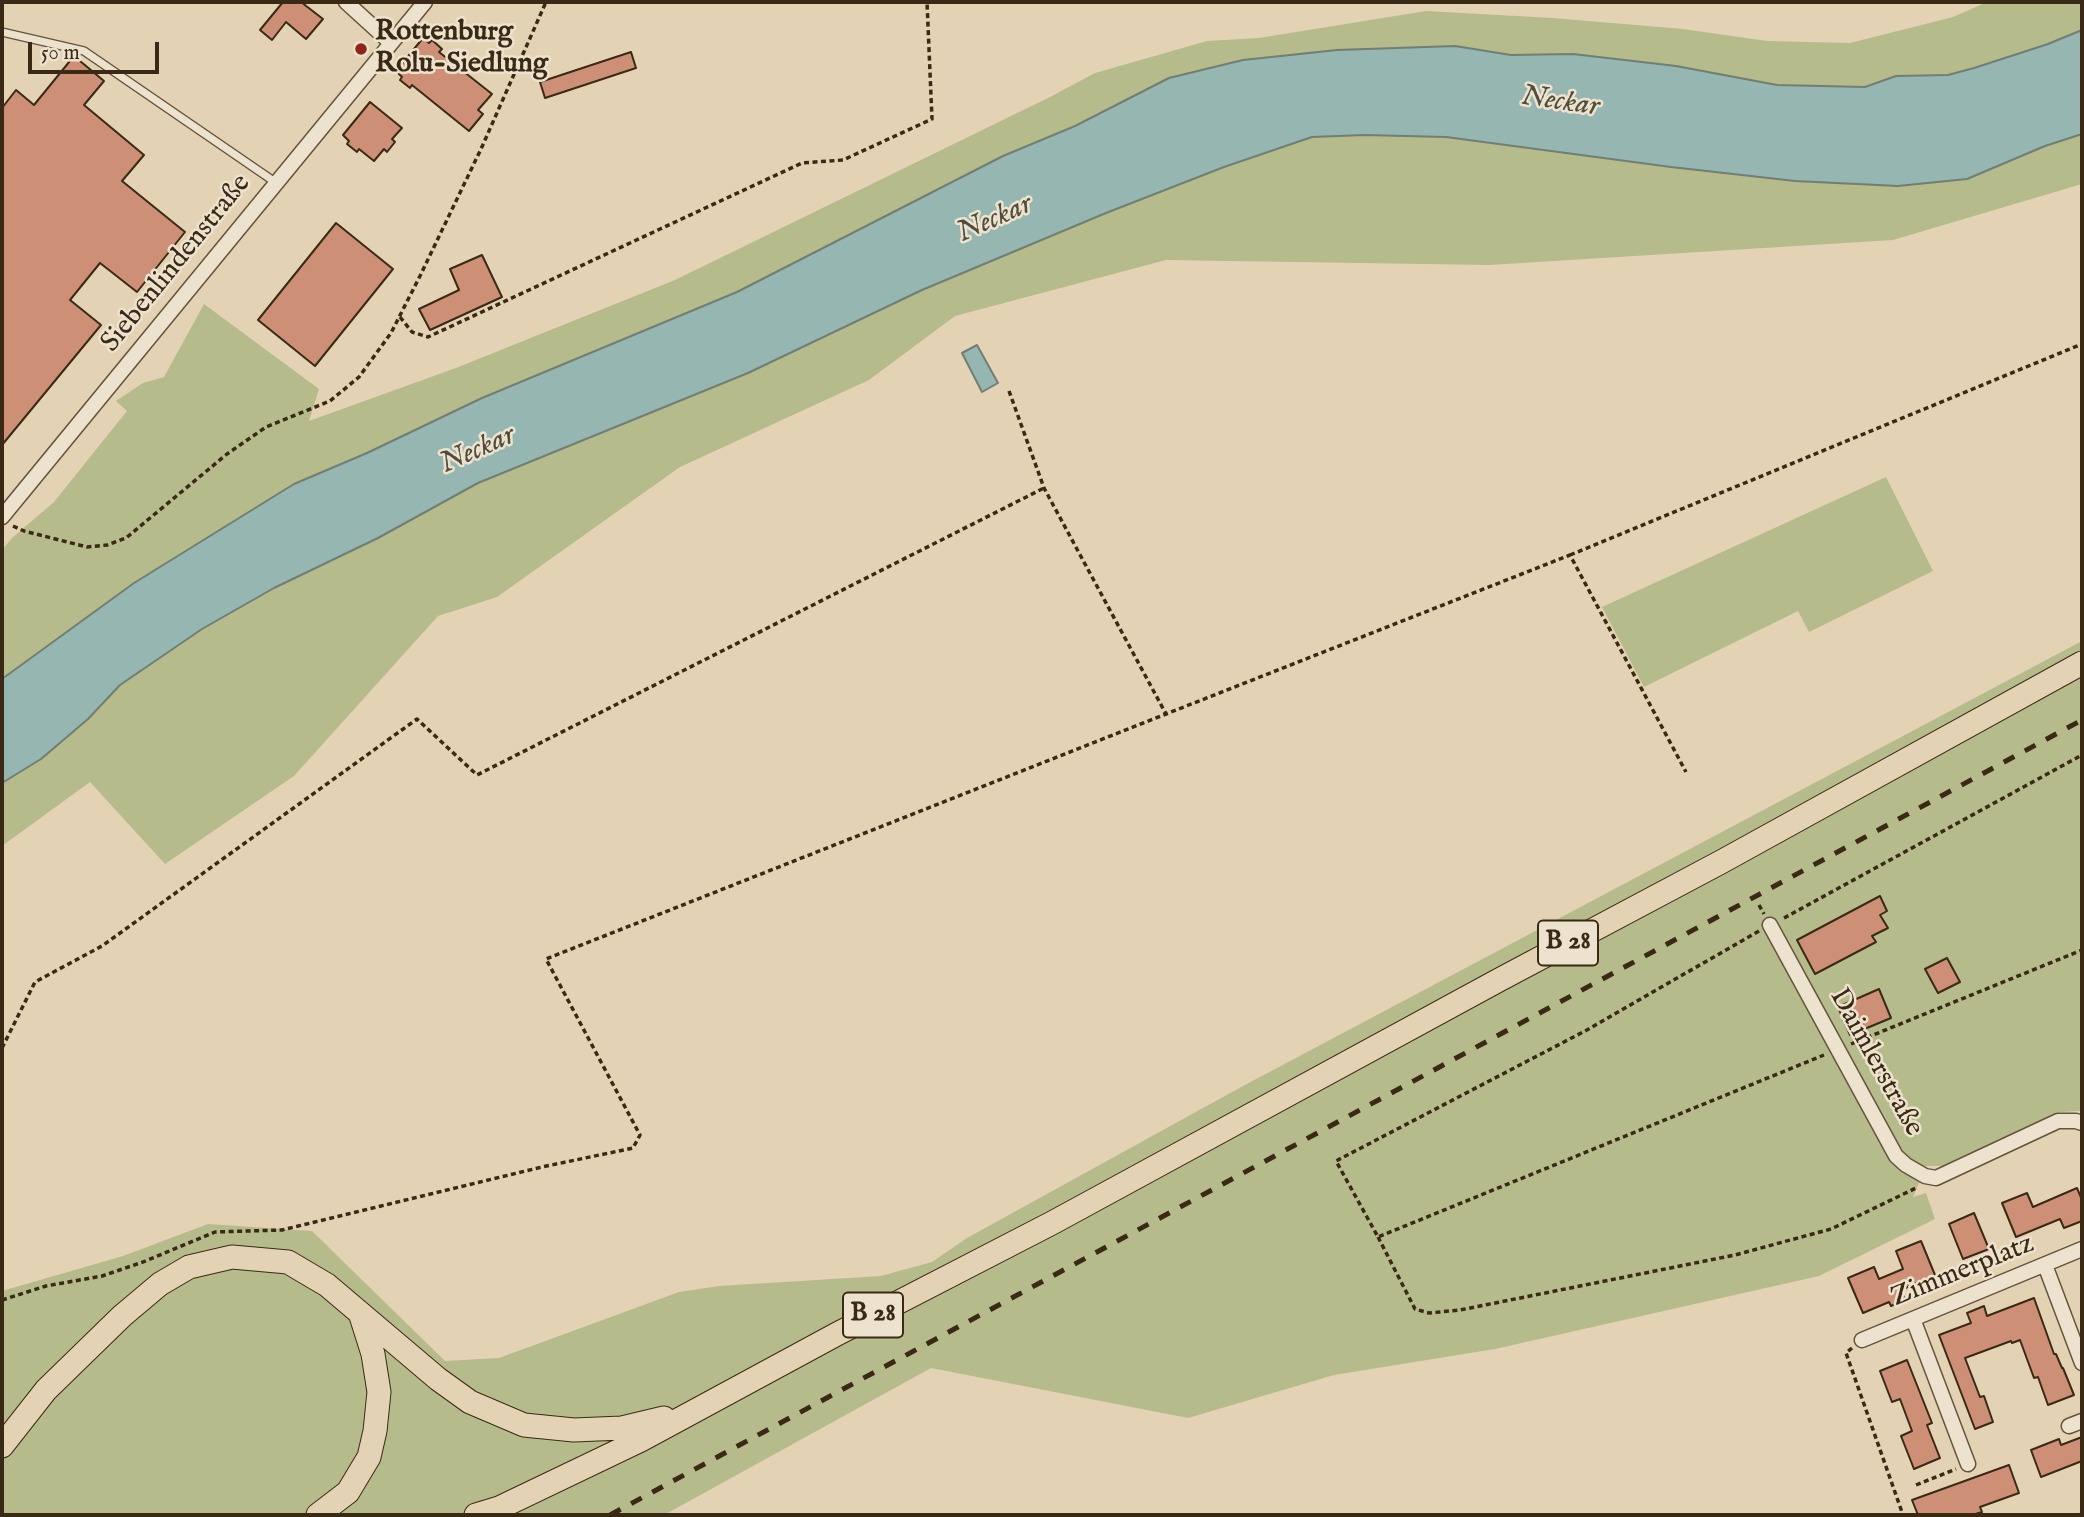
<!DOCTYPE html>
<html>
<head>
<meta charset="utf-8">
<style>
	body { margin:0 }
	#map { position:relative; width:2084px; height:1517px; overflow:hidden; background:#e4d2b4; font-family:"IM FELL English",serif }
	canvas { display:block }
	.frame { position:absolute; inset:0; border:4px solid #3a2a15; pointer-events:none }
	.scale { position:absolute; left:28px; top:42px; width:131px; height:32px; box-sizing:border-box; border:4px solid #3a2a15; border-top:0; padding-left:9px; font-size:21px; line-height:24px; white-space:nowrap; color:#3a2a15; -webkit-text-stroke:5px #ede2ce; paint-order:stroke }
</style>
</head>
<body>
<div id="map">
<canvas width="2084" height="1517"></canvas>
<div class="frame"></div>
<div class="scale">50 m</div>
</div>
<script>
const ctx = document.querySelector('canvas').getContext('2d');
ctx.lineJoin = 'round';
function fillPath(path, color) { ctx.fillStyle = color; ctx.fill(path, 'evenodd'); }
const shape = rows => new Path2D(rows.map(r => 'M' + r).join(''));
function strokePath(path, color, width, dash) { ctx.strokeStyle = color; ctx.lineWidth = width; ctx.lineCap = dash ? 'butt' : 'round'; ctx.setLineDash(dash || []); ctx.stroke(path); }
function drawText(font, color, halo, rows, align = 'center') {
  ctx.font = font + ' "IM FELL English",serif'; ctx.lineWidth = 5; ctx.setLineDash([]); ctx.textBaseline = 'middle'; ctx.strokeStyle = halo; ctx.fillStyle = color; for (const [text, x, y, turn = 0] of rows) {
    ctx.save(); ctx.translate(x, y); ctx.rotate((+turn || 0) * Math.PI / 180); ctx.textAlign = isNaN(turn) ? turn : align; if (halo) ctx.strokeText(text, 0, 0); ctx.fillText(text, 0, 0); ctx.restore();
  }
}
const green = shape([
	[1987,2,2082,2,2082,30,2048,44,1974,68,1948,75,1896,76,1865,87,1777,85,1676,66,1573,54,1511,55,1455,46,1337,50,1243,60,1107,111,1003,156,737,292,482,398,367,453,294,484,134,583,2,679,2,550,12,538,54,502,127,411,116,401,143,383,164,377,204,304,319,389,309,421,456,368,675,280,1050,97,1095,73,1207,41,1259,38,1426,11,1553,18,1683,29,1767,41,1850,43,1953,17],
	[2082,134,2082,184,1893,240,1489,265,1166,260,955,316,869,380,680,467,497,597,438,616,294,776,165,864,90,782,2,846,2,783,41,759,88,719,120,685,202,629,274,588,378,538,478,483,748,373,922,290,1106,213,1224,167,1312,137,1365,135,1446,137,1671,167,1795,181,1898,186,1967,179,2045,146],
	[1886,477,1933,571,1809,632,1798,611,1644,687,1602,607],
	[2082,641,2082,1111,2060,1112,1950,1166,1926,1166,1913,1197,1926,1193,1935,1219,1819,1276,1495,1349,1334,1375,1188,1418,931,1368,664,1515,2,1515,2,1291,123,1256,208,1224,312,1231,445,1361,499,1358,679,1292,719,1286,881,1276,932,1262,967,1238,1243,1086]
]);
const water = shape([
	[2082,30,2082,134,2045,146,1967,179,1898,186,1795,181,1671,167,1446,137,1365,135,1312,137,1224,167,1106,213,922,290,748,373,478,483,378,538,274,588,202,629,120,685,88,719,41,759,2,783,2,679,134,583,294,484,367,453,482,398,737,292,1003,156,1075,126,1169,78,1243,60,1337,50,1455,46,1511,55,1573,54,1676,66,1777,85,1865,87,1896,76,1948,75,1974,68,2048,44,2082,30],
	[977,345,998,383,982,392,962,353,977,345]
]);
const building = shape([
	[283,2,301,2,323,19,306,39,286,22,272,40,260,30,283,2],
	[423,38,429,43,432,40,442,49,439,52,492,94,478,110,483,114,469,131,412,85,410,88,400,80,402,77,396,71,423,38],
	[631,52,636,68,545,98,540,82,631,52],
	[74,56,104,81,84,105,144,155,122,181,185,232,137,292,100,263,70,300,101,325,2,445,2,108,16,90,34,105,74,56],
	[370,102,402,128,392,139,395,142,387,152,384,149,374,161,359,149,357,152,347,144,349,141,343,135,370,102],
	[336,223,393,269,315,366,258,320,336,223],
	[482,255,502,297,430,330,419,309,459,290,450,269,482,255],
	[1880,896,1887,911,1880,915,1888,928,1872,936,1876,942,1815,974,1797,940,1880,896],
	[1947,958,1960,982,1938,993,1925,969,1947,958],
	[1879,989,1891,1018,1850,1035,1838,1007,1879,989],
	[2077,1188,2082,1200,2082,1221,2064,1228,2060,1219,2016,1237,2002,1203,2027,1193,2033,1207,2077,1188],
	[1974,1213,1989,1249,1963,1259,1949,1224,1974,1213],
	[1921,1241,1935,1275,1901,1290,1905,1300,1891,1306,1889,1302,1863,1313,1848,1278,1874,1267,1879,1279,1903,1269,1896,1251,1921,1241],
	[2034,1298,2054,1354,2056,1354,2062,1368,2063,1368,2074,1395,2048,1405,2038,1377,2034,1378,2020,1340,2012,1343,2011,1341,1965,1358,1980,1397,1984,1396,1993,1422,1975,1429,1939,1335,1971,1323,1967,1313,1984,1306,1987,1316,2034,1298],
	[1907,1360,1932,1423,1927,1425,1940,1458,1914,1469,1901,1436,1912,1431,1900,1399,1892,1402,1880,1371,1907,1360],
	[2082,1437,2082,1461,2041,1477,2031,1450,2059,1439,2061,1445,2082,1437],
	[2009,1465,2019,1493,1980,1507,1982,1512,1972,1515,1918,1515,1912,1500,2009,1465]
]);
const path = shape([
	[400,317,412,332,428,337,802,163,843,160,932,119,927,2],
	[1009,391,1044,488,1166,714,1570,555,1686,772],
	[13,526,24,531,87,547,107,545,126,538,227,454,266,427,330,401,359,377,391,333,420,276,481,149,546,2],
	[1570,555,2082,344],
	[1759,905,1764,914],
	[1784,918,2082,755],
	[1759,931,1585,1031,1336,1161,1378,1237,1824,1055],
	[1851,1044,2082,950],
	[2,1048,35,982,102,946,417,719,477,775,1044,488],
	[1378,1237,1415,1309,1429,1313,1460,1310,1735,1255,1831,1229,1916,1188],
	[2,1300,46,1286,102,1276,143,1262,215,1232,282,1230,542,1167,633,1148,640,1135,546,959,1166,714],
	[1852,1348,1846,1353,1903,1515],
	[1916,1485,1956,1469],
	[2079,1515,2082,1514]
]);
const service = shape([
	[2,32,84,51,275,182]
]);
const minor = shape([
	[346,2,391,43],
	[2,517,425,2],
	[1770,925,1896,1156,1906,1165,1925,1176,1936,1178,2058,1121,2076,1121,2082,1123],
	[2045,1265,2082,1363],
	[1913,1319,1968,1464],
	[1862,1340,2082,1249],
	[2069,1426,2082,1421]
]);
const primary = shape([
	[2,1446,46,1390,122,1316,160,1284,189,1267,232,1257,288,1262,327,1285,438,1379,470,1402,524,1425,574,1430,622,1428,664,1418],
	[318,1515,348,1492,369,1457,375,1431,379,1392,373,1354,361,1316],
	[476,1515,499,1508,641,1440,837,1334,1052,1223,1499,980,1721,862,2082,663]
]);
const rail = shape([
	[610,1515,2082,720]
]);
const markers = [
	[361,49,7,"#8f2418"]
];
const shields = [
	[1568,943,60],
	[873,1315,60]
];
const shieldNames = [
	["B 28",1568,943],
	["B 28",873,1315]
];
const poiNames = [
	["Rottenburg",375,33],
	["Rolu-Siedlung",375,65]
];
const streetNames = [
	["Siebenlindenstraße",177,264,-51],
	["Daimlerstraße",1875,1063,61],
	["Zimmerplatz",1963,1272,-22]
];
const waterNames = [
	["Neckar",1560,103,8],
	["Neckar",995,220,-24],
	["Neckar",478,451,-24]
];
fillPath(green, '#b6bb8b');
fillPath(water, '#96b6b2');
strokePath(water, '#717e73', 2);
fillPath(building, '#cd9077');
strokePath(building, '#3a2a15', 2);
strokePath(service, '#64543d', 10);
strokePath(minor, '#64543d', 17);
strokePath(primary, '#3a2a15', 25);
strokePath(path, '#3a2a15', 3.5, [5, 3.5]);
strokePath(service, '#ede2ce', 7);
strokePath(minor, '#ede2ce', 14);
strokePath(primary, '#e4d2b4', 23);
strokePath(rail, '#3a2a15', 5, [12, 12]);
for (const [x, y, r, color] of markers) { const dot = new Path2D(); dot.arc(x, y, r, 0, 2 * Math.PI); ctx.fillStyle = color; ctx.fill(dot); strokePath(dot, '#ede2ce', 2.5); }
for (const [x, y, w] of shields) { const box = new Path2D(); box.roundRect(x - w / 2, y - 22.5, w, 45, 5); ctx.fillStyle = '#ede2ce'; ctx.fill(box); strokePath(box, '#3a2a15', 2); }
drawText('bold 26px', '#3a2a15', null, shieldNames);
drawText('bold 28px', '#3a2a15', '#ede2ce', poiNames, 'left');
drawText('28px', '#3a2a15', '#ede2ce', streetNames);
drawText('italic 30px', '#514d3c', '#ede2ce', waterNames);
</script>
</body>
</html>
